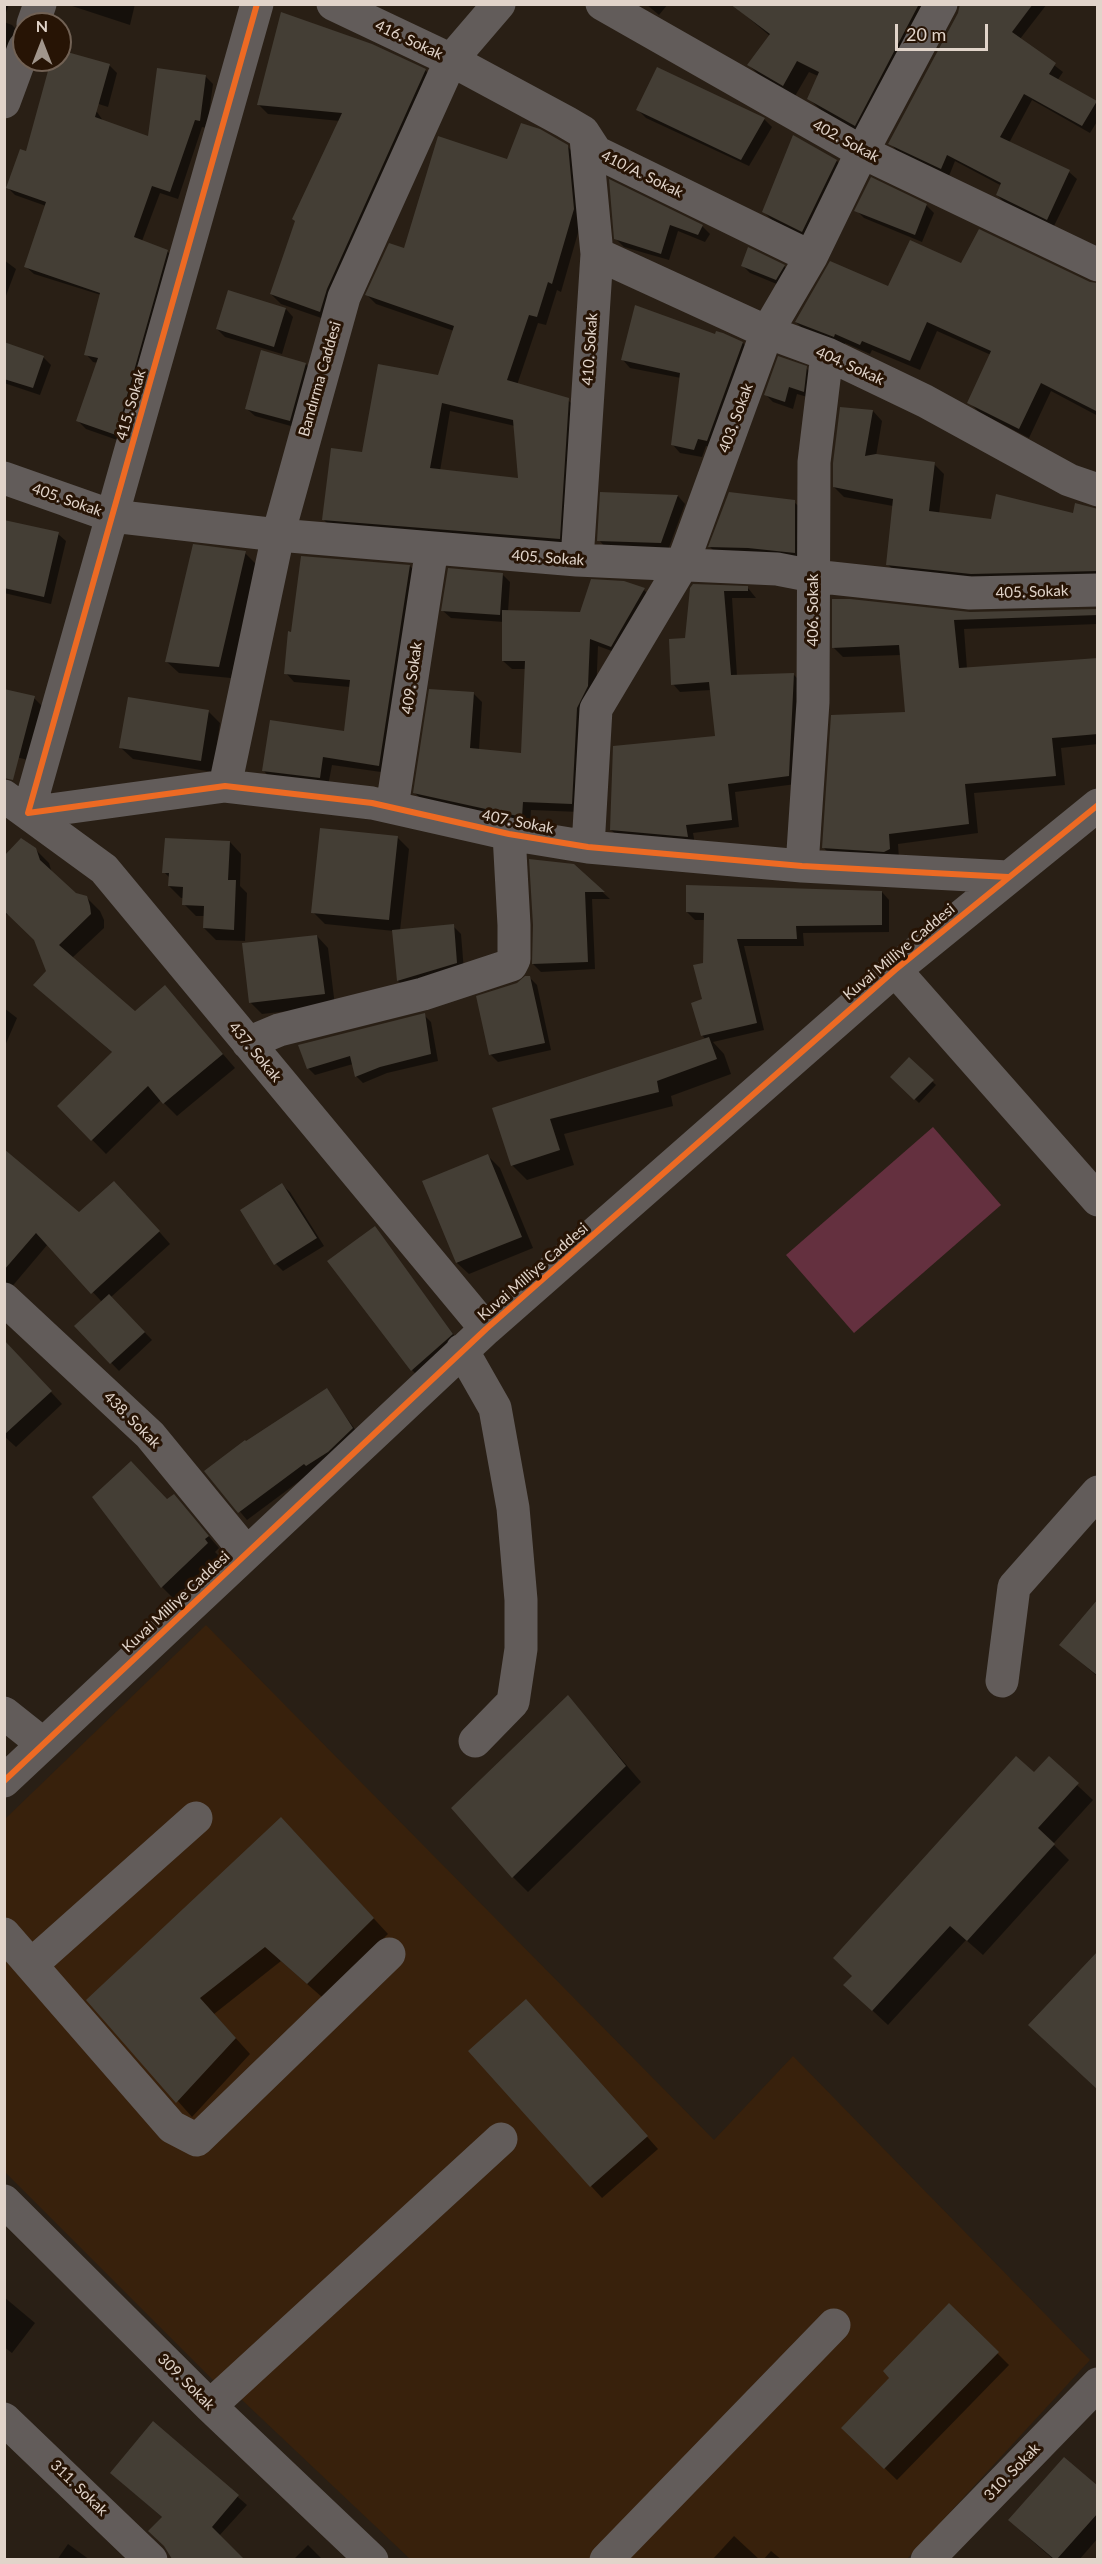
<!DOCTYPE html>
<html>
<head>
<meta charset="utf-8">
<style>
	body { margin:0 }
	#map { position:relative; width:1102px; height:2564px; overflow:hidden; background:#291f15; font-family:Lato,sans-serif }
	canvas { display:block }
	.frame { position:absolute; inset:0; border:6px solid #e1d4ca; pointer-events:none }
	.north { position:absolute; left:12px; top:12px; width:60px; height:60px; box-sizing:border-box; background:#271405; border:2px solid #716154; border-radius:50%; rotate:0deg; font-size:16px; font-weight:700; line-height:24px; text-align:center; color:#e1d4ca }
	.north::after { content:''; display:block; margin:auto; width:21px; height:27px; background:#a1958b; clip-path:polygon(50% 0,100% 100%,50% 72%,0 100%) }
	.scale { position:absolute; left:895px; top:24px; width:93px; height:27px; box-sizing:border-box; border:3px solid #e1d4ca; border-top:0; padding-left:8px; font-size:18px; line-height:21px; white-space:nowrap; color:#e1d4ca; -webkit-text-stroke:4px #271405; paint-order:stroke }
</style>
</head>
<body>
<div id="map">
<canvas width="1102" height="2564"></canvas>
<div class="frame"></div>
<div class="north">N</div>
<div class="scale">20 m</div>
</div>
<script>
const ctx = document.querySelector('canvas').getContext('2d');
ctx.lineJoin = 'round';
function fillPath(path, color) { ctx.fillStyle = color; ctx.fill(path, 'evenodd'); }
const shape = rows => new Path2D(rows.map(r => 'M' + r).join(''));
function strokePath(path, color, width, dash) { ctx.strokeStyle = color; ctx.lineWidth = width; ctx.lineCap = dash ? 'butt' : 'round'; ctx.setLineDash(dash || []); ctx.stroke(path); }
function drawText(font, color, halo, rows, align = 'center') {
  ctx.font = font + ' Lato,sans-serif'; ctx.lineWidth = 6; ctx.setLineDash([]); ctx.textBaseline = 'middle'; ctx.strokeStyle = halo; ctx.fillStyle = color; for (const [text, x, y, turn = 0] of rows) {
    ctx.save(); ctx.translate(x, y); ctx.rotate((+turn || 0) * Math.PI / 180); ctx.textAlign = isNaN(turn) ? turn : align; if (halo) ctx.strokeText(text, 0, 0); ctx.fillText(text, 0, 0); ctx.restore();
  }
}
const built = shape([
	[206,1625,714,2140,793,2056,1090,2360,907,2559,410,2559,241,2399,212,2379,5,2172,5,1819]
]);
const green = shape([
	[933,1127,1001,1205,854,1333,786,1255]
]);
const shadow = shape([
	[4,4,9,4,4,18],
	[66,4,135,4,130,25],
	[646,4,668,4,659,15],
	[732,4,927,4,866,136,821,110,809,99,818,76,809,72,795,96,760,76,749,65,770,36],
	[961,4,1047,4,1020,39,1063,72,1057,81,1098,104,1098,120,1090,133,1032,100,1009,143,1069,172,1077,179,1054,226,1005,203,997,195,1002,186,955,161,949,176,897,151,890,143,959,13],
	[4,22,12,25,22,35,4,76],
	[371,46,425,70,435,80,330,321,281,304,271,294,340,121,268,114,258,104],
	[60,52,109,65,117,73,108,107,55,90,53,60,60,60],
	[205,76,213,84,207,128,202,127,178,199,160,193,142,241,167,251,175,259,123,442,86,429,78,421,98,363,93,362,86,354,101,295,34,274,26,267,46,206,15,195,7,187,27,153,40,106,97,112,104,122,149,138],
	[638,110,764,119,772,127,749,166,646,118],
	[567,146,576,155,582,219,561,292,557,290,546,325,538,323,517,385,568,400,577,409,568,548,332,528,323,519,364,454,439,377,454,331,376,304,367,295,405,250,508,161],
	[450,411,515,426,519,480,440,471],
	[837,161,844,169,810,239,772,220,764,212],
	[610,182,702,226,710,234,705,242,678,231,669,260,624,247,616,239],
	[926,205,934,213,922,242,864,218,856,210],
	[4,260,16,269,4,301],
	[962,265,1098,285,1098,416,1051,391,1029,438,979,412,969,402,991,355,937,331,920,370,872,350,870,354,845,343,844,345,806,332,796,322],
	[743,266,784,266,791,274,784,287,750,273],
	[286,309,293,317,282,354,225,337,217,329],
	[717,333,743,343,750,351,715,448,706,446,702,457,680,453,673,445,681,378,630,368,623,360,716,336],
	[4,344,43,357,51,365,40,395,4,383],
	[306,364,313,372,298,428,255,416,247,409],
	[806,368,814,376,811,398,797,394,793,409,773,402,766,395],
	[873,411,882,421,876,456,934,464,944,474,939,514,993,521,1074,514,1098,510,1098,581,898,574,888,565,893,506,844,497,834,487],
	[678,496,685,504,668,550,606,548,599,540],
	[794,502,816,523,815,574,731,568,710,547],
	[4,521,58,534,66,541,51,604,4,593],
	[245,553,257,565,231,678,179,673,167,662],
	[410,566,418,575,388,773,332,765,328,786,272,780,264,771,345,733,350,687,294,682,286,673,293,633],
	[502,574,510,582,508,612,581,613,644,590,652,598,620,654,598,646,596,695,580,812,531,810,530,825,423,801,415,793,473,693,482,702,479,750,522,754,526,669,512,669,503,661,504,622,451,618,443,611],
	[748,588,756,598,732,598,737,676,794,675,801,682,796,784,735,792,739,827,693,833,695,844,619,837,611,830,717,737,711,690,680,692,673,684,686,639,692,589],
	[1098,610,1098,624,964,629,967,669,1098,660,1098,744,1061,748,1065,785,974,793,978,833,898,844,899,859,833,858,824,848,907,714,901,655,843,657,833,647,970,613],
	[34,698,42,706,28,760,4,754],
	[209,712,220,723,213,772,133,759,121,748],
	[397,837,409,849,400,931,453,926,461,934,464,971,406,988,398,981,394,931,325,924,313,912],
	[230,842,241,854,240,886,247,893,245,941,216,940,204,928,205,916,196,916,184,904,184,898,181,898,169,886,170,878,164,872],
	[35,849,49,863,52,873,76,894,86,897,100,911,104,920,104,928,72,958,135,1013,165,987,235,1068,177,1116,161,1100,106,1154,59,1106,113,1053,49,998,48,971,35,940,11,915,4,914,4,859],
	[573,865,610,899,592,899,595,969,541,972,533,964],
	[882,892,889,900,889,932,803,933,804,946,744,946,764,1030,713,1042,724,1054,731,1074,671,1096,673,1106,564,1134,574,1165,527,1180,512,1165,493,1109,706,1040,702,1035,705,920,695,920,687,912],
	[317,936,328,948,335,1006,262,1014,250,1002],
	[529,977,537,985,551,1050,498,1062,490,1054],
	[4,1008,17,1018,4,1048],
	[424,1015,431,1022,438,1061,387,1073,363,1083,356,1076,353,1064,315,1075,308,1068],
	[909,1059,936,1085,919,1103,892,1077],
	[4,1151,79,1214,126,1194,170,1244,111,1297,152,1340,119,1371,76,1326,102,1302,48,1244,4,1296],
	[488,1156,500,1168,533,1248,469,1274,457,1263,424,1182],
	[282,1185,290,1192,324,1246,283,1271,276,1264],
	[375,1228,459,1342,419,1377,412,1370],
	[4,1341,62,1404,16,1447,4,1436],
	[326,1390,360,1436,247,1520,206,1471],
	[174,1496,219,1548,215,1552,219,1556,174,1599,162,1587,94,1497,167,1501],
	[1098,1601,1098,1677,1061,1645],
	[568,1697,641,1782,528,1892,513,1877],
	[1049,1759,1093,1800,1053,1844,1069,1860,983,1955,966,1940,888,2025,845,1985],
	[296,1834,388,1934,323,1998,281,1961,214,2014,250,2054,192,2117,88,2000],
	[537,2013,658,2149,602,2198,591,2186],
	[4,2297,35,2323,12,2353,4,2347],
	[949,2305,1009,2365,897,2480,843,2428,891,2378],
	[154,2424,247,2505,219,2536,242,2560,174,2560,166,2546,163,2518,120,2481],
	[1098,2488,1098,2538,1079,2560,1054,2560,1022,2532],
	[734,2536,760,2560,712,2560],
	[68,2544,90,2560,57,2560],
	[308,2545,323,2560,293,2560],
	[771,2551,782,2560,763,2560]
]);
const building = shape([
	[730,4,919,4,855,126,807,99,819,72,797,61,783,86,747,65,770,34],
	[960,4,1033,4,1012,32,1056,63,1049,74,1097,101,1082,126,1024,94,1000,137,1070,170,1047,220,996,195,1001,183,947,155,941,169,888,144,958,13],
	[281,12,372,44,426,69,327,289,320,312,270,294,295,221,292,219,342,113,257,105],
	[60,50,110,64,95,117,148,136,157,68,206,75,200,121,195,120,170,192,152,186,134,237,168,250,116,435,76,421,98,358,84,355,100,293,24,267,46,202,6,188,20,149,26,151,51,60,60,60],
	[657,67,765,118,741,160,636,110],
	[521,123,540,129,568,145,574,209,552,284,548,282,537,317,529,315,507,380,569,398,560,539,322,520,331,448,362,452,378,364,438,375,454,326,365,295,389,243,404,248,438,136,507,159],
	[442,403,513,420,518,478,430,468],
	[793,135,837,160,802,232,762,212],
	[871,177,927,204,915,235,854,211],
	[609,179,703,225,698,235,670,225,661,254,614,239],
	[979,229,1090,282,1098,283,1098,412,1041,383,1019,429,967,403,991,351,927,322,910,361,862,341,860,345,835,334,834,337,795,322,830,261,888,286,910,240,961,263],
	[748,247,785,265,776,280,741,266],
	[228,290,286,308,274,347,216,329],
	[635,305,715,334,716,331,723,333,743,342,707,441,698,439,694,450,671,445,680,373,621,360],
	[4,342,44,356,33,388,4,379],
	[261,350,306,363,290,421,245,409],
	[778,356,807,366,804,392,789,387,785,402,764,395],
	[840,407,873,410,865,456,876,454,935,462,929,511,991,519,996,494,1073,513,1075,503,1098,509,1098,571,971,574,886,565,893,499,833,487,833,463],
	[600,492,678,495,661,543,597,541],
	[729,492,795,500,795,553,748,548,708,547],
	[4,520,59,532,44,597,4,588],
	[193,544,246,551,219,667,165,662],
	[301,556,410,565,379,766,323,757,320,778,262,771,270,720,344,731,350,680,284,674,288,631,291,632],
	[448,568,503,573,500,615,441,611],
	[591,579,624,581,645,588,611,647,590,639,588,686,577,708,572,804,523,802,522,817,413,793,429,689,474,692,470,748,521,753,525,661,502,661,502,610,580,612],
	[693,584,748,586,748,591,724,591,731,675,794,673,789,776,728,784,732,820,686,825,688,837,610,830,613,746,715,736,709,682,671,685,669,639,685,638,690,588],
	[832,599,850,599,970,612,1098,609,1098,615,954,620,959,668,1098,658,1098,734,1052,738,1056,776,965,784,969,824,889,834,890,849,884,852,822,848,831,715,905,712,899,645,832,648],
	[4,689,35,696,13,780,4,778],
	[128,697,209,710,201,761,119,748],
	[320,828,398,836,389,920,311,913],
	[21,838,36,848,40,860,76,893,87,896,90,906,91,914,59,945,135,1011,165,985,223,1054,163,1104,148,1086,91,1141,57,1106,112,1052,33,985,46,971,34,940,4,911,4,856],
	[165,838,230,841,228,880,236,880,234,930,203,928,204,906,182,905,183,887,168,886,169,873,162,873],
	[529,859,574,864,605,892,585,892,588,962,532,964,533,925],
	[686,885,882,891,882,925,796,926,797,939,737,939,757,1023,701,1036,691,1003,702,999,693,965,703,963,704,913,686,912],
	[454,924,457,963,397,981,392,930],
	[317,935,325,994,249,1003,242,943],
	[525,976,530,976,545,1043,489,1055,476,996,517,983],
	[425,1013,431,1054,380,1067,355,1077,350,1056,307,1069,298,1045],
	[709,1037,717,1059,657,1081,659,1092,550,1119,560,1150,511,1166,492,1108],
	[909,1057,934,1080,914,1100,890,1077],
	[4,1149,79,1212,114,1181,160,1231,91,1294,36,1233,4,1270],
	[488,1154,522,1237,456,1263,422,1181],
	[282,1183,317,1238,274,1265,240,1210],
	[375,1226,453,1334,411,1371,327,1261],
	[109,1294,145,1332,110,1364,74,1326],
	[4,1340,52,1391,4,1435],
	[327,1388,353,1428,328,1452,306,1466,304,1464,238,1513,204,1471,245,1440,246,1441],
	[131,1461,167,1499,174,1494,209,1536,205,1539,208,1543,161,1588,92,1497],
	[1098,1599,1098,1676,1059,1645],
	[568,1695,626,1766,512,1878,451,1808],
	[1016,1756,1034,1772,1049,1756,1079,1783,1038,1828,1055,1844,967,1941,950,1926,872,2011,843,1985,852,1976,833,1958],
	[281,1817,374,1918,307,1984,265,1947,200,1998,236,2038,176,2103,86,2000],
	[1098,1951,1098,2090,1028,2025],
	[526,1999,648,2136,590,2187,468,2051],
	[949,2303,999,2352,884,2469,841,2428,889,2378,883,2371],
	[153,2421,239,2495,212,2527,244,2559,172,2559,164,2546,148,2531,162,2517,110,2473],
	[1064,2457,1098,2486,1098,2513,1057,2559,1054,2559,1008,2520]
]);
const minor = shape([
	[257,4,28,813,225,786,372,803,509,834,588,847,802,866,1008,877],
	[333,4,451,60,566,122,583,132,596,152,811,257],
	[602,4,862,152,1098,265],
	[33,24,40,4],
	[4,102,24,48],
	[597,254,767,332,827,354,925,401,1069,480,1098,490],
	[4,478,112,516,278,535,577,560,777,569,813,576,970,593,1098,590],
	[577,560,597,254,586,138],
	[225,786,278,535,344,297,451,60,499,4],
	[4,796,104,869,486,1329],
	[392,807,432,548],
	[588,847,596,709,682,565,767,332,811,257,862,152,941,4],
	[802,866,813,702,814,462,827,354],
	[895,970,1098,1200],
	[248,1043,279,1030,423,994,511,965,514,959,514,925,509,834],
	[4,1299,150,1435,246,1552],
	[462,1350,495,1408,513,1508,521,1600,521,1649,513,1702,475,1741],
	[1002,1681,1014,1587,1098,1492],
	[4,1713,43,1744],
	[4,1781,486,1329,895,970,1098,805],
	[4,1934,172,2127,197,2140,389,1954],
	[31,1965,196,1818],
	[4,2201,210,2406,372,2560],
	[210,2406,501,2139],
	[4,2419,151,2560],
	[606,2560,834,2325],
	[927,2560,1098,2384]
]);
const cycleway = shape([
	[257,4,28,813,225,786,372,803,509,834,588,847,802,866,1008,877],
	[4,1781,486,1329,895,970,1098,805]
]);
const streetNames = [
	["416. Sokak",409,40,25],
	["402. Sokak",846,141,28],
	["410/A. Sokak",642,174,26],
	["410. Sokak",590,349,-86],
	["404. Sokak",850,366,24],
	["Bandırma Caddesi",320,379,-74],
	["415. Sokak",131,405,-74],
	["403. Sokak",736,418,-70],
	["405. Sokak",67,500,19],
	["405. Sokak",548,558,4],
	["405. Sokak",1032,592,-2],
	["406. Sokak",813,610,-90],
	["409. Sokak",412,678,-82],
	["407. Sokak",518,822,11],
	["Kuvai Milliye Caddesi",899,952,-40],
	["437. Sokak",255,1052,50],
	["Kuvai Milliye Caddesi",533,1272,-41],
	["438. Sokak",132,1420,45],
	["Kuvai Milliye Caddesi",176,1602,-43],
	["309. Sokak",186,2382,45],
	["310. Sokak",1012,2472,-46],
	["311. Sokak",79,2488,44]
];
fillPath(built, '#38210c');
fillPath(green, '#64303f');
fillPath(shadow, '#0007');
fillPath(building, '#443e35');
strokePath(minor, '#625c5a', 33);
strokePath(cycleway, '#ed6a23', 6);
drawText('15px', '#e1d4ca', '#271405', streetNames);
</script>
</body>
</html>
